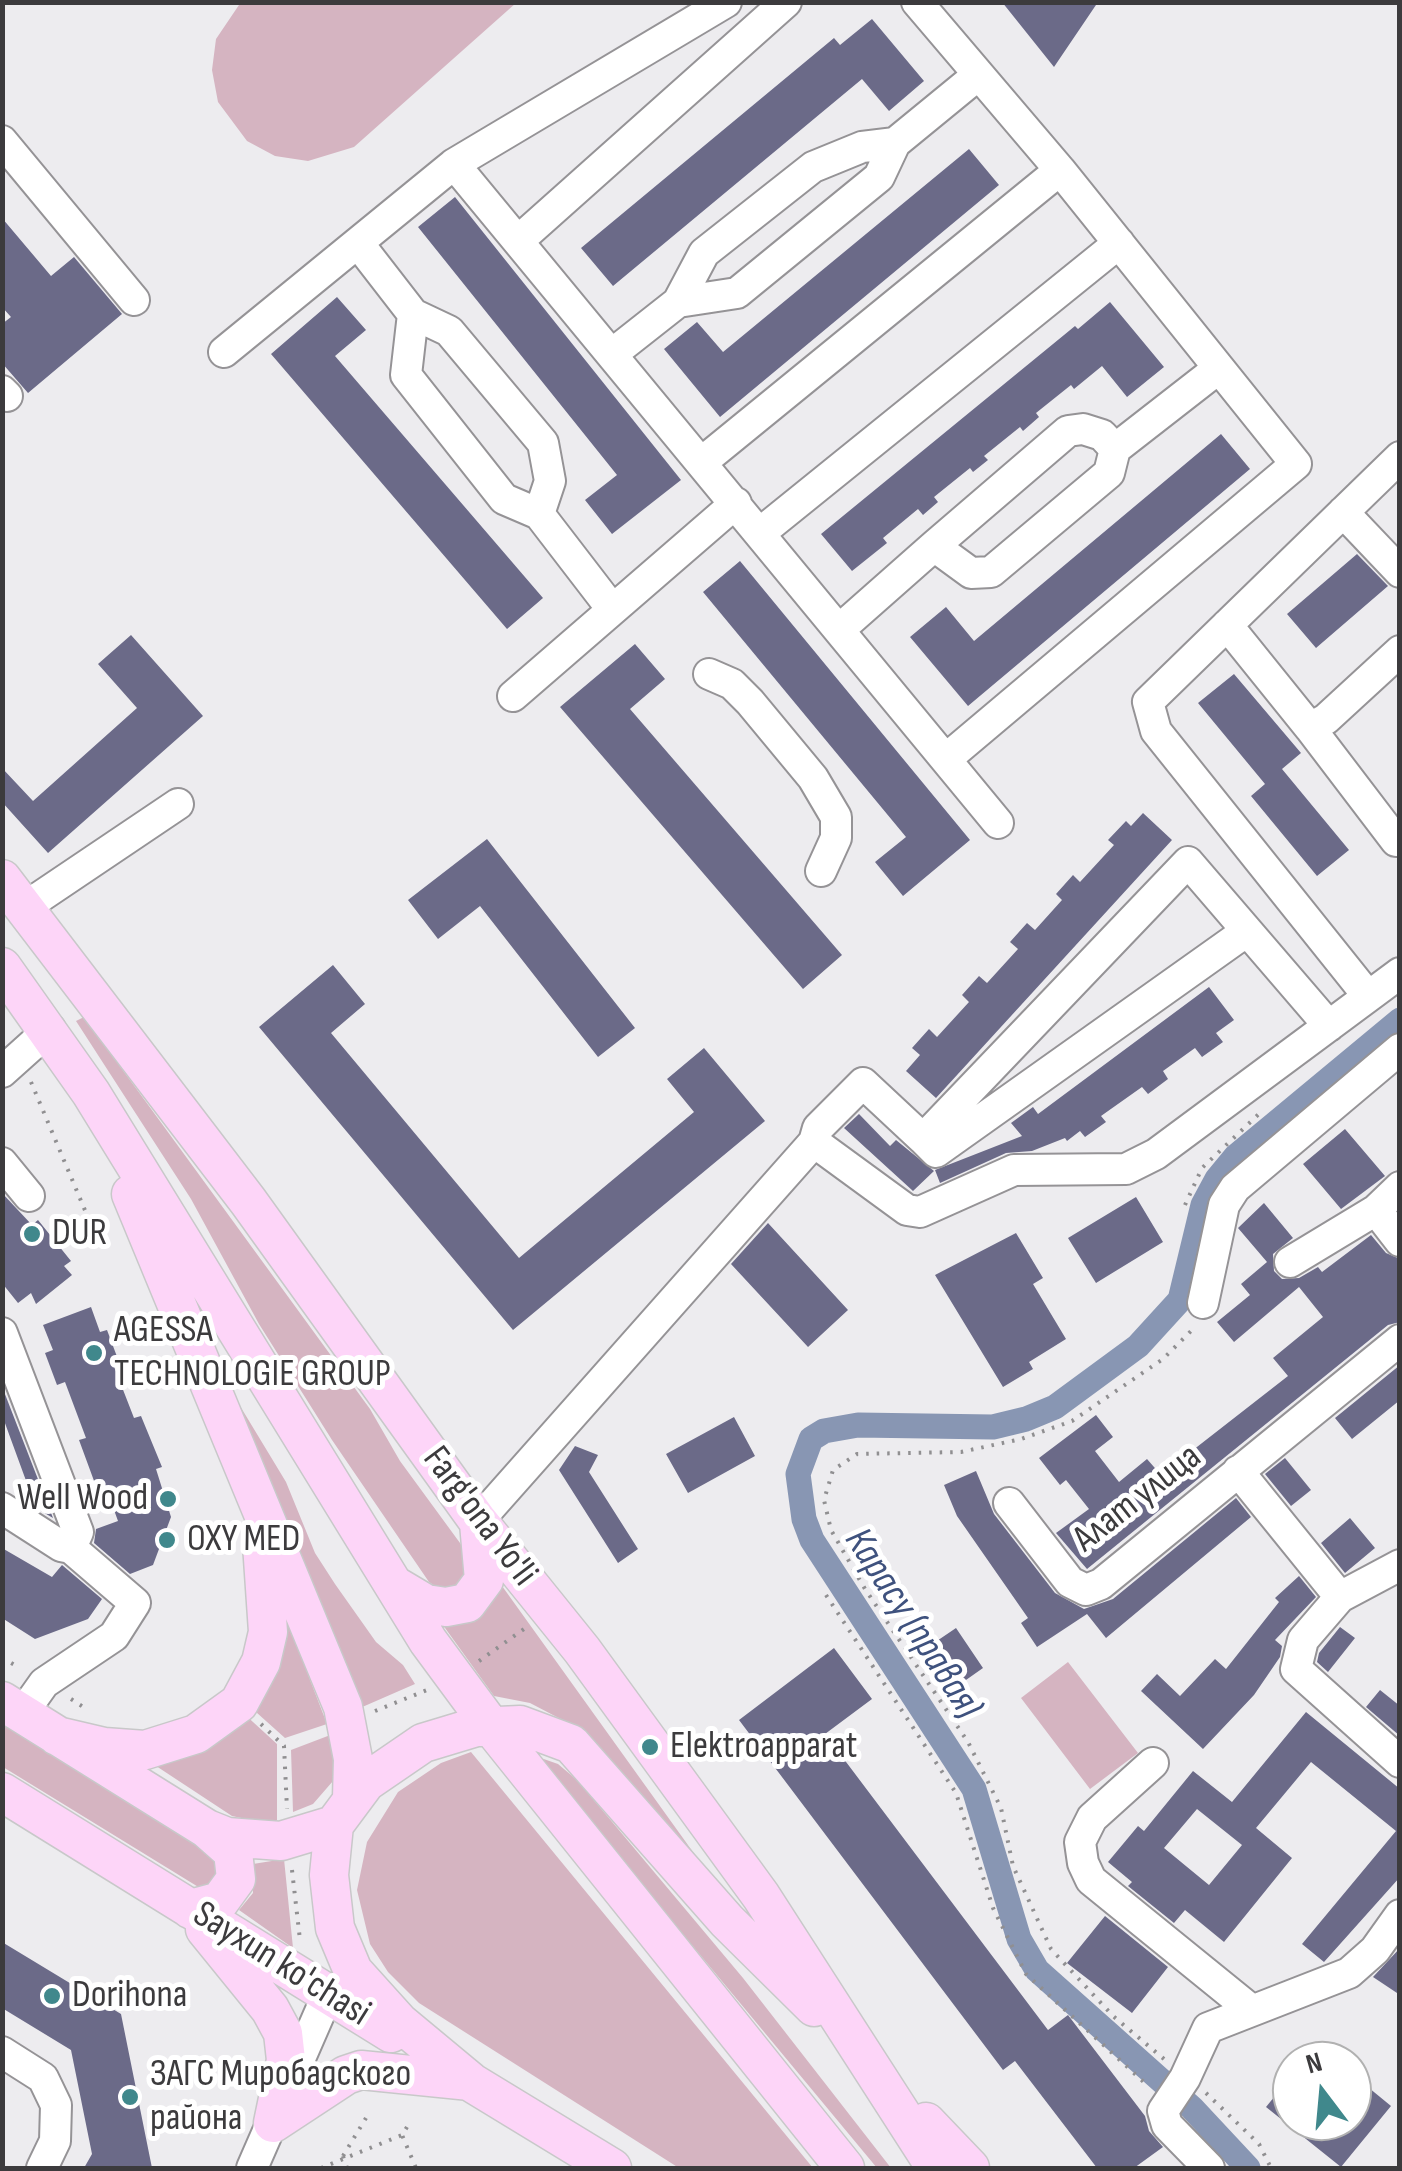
<!DOCTYPE html>
<html>
<head>
<meta charset="utf-8">
<style>
	body { margin:0 }
	#map { position:relative; width:1402px; height:2171px; overflow:hidden; background:#edecef; font-family:"Sofia Sans Condensed",sans-serif }
	canvas { display:block }
	.frame { position:absolute; inset:0; border:5px solid #3c3b3d; pointer-events:none }
	.north { position:absolute; left:1272px; top:2041px; width:100px; height:100px; box-sizing:border-box; background:#fff; border:2px solid #b1b1b1; border-radius:50%; rotate:344deg; font-size:28px; font-weight:700; line-height:40px; text-align:center; color:#3c3b3d }
	.north::after { content:''; display:block; margin:auto; width:35px; height:45px; background:#40888c; clip-path:polygon(50% 0,100% 100%,50% 72%,0 100%) }
</style>
</head>
<body>
<div id="map">
<canvas width="1402" height="2171"></canvas>
<div class="frame"></div>
<div class="north">N</div>
</div>
<script>
const ctx = document.querySelector('canvas').getContext('2d');
ctx.lineJoin = 'round';
function fillPath(path, color) { ctx.fillStyle = color; ctx.fill(path, 'evenodd'); }
const shape = rows => new Path2D(rows.map(r => 'M' + r).join(''));
function strokePath(path, color, width, dash) { ctx.strokeStyle = color; ctx.lineWidth = width; ctx.lineCap = dash ? 'butt' : 'round'; ctx.setLineDash(dash || []); ctx.stroke(path); }
function drawText(font, color, halo, rows, align = 'center') {
  ctx.font = font + ' "Sofia Sans Condensed",sans-serif'; ctx.lineWidth = 10; ctx.setLineDash([]); ctx.textBaseline = 'middle'; ctx.strokeStyle = halo; ctx.fillStyle = color; for (const [text, x, y, turn = 0] of rows) {
    ctx.save(); ctx.translate(x, y); ctx.rotate((+turn || 0) * Math.PI / 180); ctx.textAlign = isNaN(turn) ? turn : align; if (halo) ctx.strokeText(text, 0, 0); ctx.fillText(text, 0, 0); ctx.restore();
  }
}
const green = shape([
	[241,2,516,2,516,3,354,147,308,161,275,156,247,141,218,102,212,70,216,39],
	[84,1017,370,1409,400,1461,460,1543,466,1553,466,1585,439,1589,429,1582,332,1440,259,1324,191,1199,76,1021],
	[217,1368,286,1482,315,1553,335,1584,376,1642,403,1665,415,1684,360,1708],
	[497,1579,731,1905,576,1727,530,1703,494,1696,440,1621],
	[284,1612,327,1724,285,1738,247,1704],
	[1068,1662,1138,1753,1090,1789,1021,1698],
	[241,1711,277,1744,277,1820,260,1822,232,1816,147,1760],
	[2,1723,223,1854,224,1880,200,1888,3,1767],
	[333,1734,333,1781,313,1804,293,1812,291,1750],
	[471,1752,813,2168,679,2168,419,2003,388,1972,370,1944,357,1890,367,1842,398,1792,441,1763],
	[535,1756,558,1764,577,1780,743,1978,891,2168,877,2168],
	[284,1859,293,1948,239,1910,253,1893,253,1864]
]);
const canal = shape([
	[1248,2168,1192,2108,1037,1970,1019,1939,974,1789,812,1540,804,1519,798,1474,811,1439,824,1431,858,1425,993,1427,1026,1419,1055,1407,1138,1346,1180,1300,1203,1205,1217,1179,1236,1156,1400,1020]
]);
const building = shape([
	[1002,2,1098,2,1054,67],
	[872,19,924,81,889,111,862,79,613,286,581,248,834,38,840,45],
	[969,149,999,185,720,417,664,349,697,322,723,352],
	[455,197,681,480,612,534,585,500,617,475,418,227],
	[2,218,51,276,74,257,122,314,28,393,2,363,2,324,11,317,2,307],
	[337,297,366,330,335,356,543,598,507,629,271,354],
	[1110,302,1164,367,1127,397,1102,366,1074,389,1071,385,1036,413,1039,417,1023,431,1020,427,984,456,988,460,973,472,970,468,934,497,938,502,923,515,918,509,883,538,887,543,852,571,821,534,1075,326,1078,329],
	[1221,434,1250,469,968,706,910,637,946,607,974,641],
	[1357,554,1388,586,1316,648,1287,614],
	[740,561,970,840,903,896,875,862,906,837,703,592],
	[131,635,203,716,48,853,2,802,2,768,33,801,137,708,98,664],
	[635,644,665,679,630,709,842,955,803,989,560,707],
	[1234,674,1301,753,1282,769,1349,850,1317,876,1251,796,1265,784,1198,703],
	[1143,813,1172,840,936,1098,906,1071,920,1055,912,1048,929,1029,937,1037,969,1002,962,995,979,976,987,983,1018,949,1010,942,1027,923,1035,930,1062,900,1056,894,1073,875,1080,882,1114,845,1108,840,1126,821,1131,826],
	[487,839,635,1028,598,1057,480,906,438,939,408,900],
	[333,965,365,1004,331,1033,519,1258,694,1112,667,1079,704,1048,765,1121,513,1330,259,1027],
	[1209,987,1234,1020,1216,1033,1223,1042,1202,1057,1195,1048,1163,1071,1168,1079,1148,1094,1142,1087,1101,1116,1106,1122,1085,1137,1080,1131,1067,1141,1065,1138,1032,1151,1006,1153,940,1183,935,1170,1022,1136,1011,1123,1033,1107,1038,1114],
	[859,1114,890,1146,896,1140,934,1171,913,1191,844,1128],
	[1345,1129,1385,1176,1341,1209,1303,1164],
	[2,1193,32,1225,38,1220,71,1261,64,1266,72,1275,36,1304,31,1293,18,1303,2,1283],
	[1136,1197,1163,1242,1096,1283,1068,1238],
	[1264,1203,1293,1238,1273,1254,1274,1271,1282,1279,1299,1278,1318,1267,1322,1272,1371,1235,1386,1253,1400,1259,1400,1322,1388,1325,1087,1569,1056,1533,1089,1509,1066,1480,1060,1485,1039,1458,1096,1415,1113,1437,1095,1451,1119,1482,1147,1459,1161,1475,1288,1376,1273,1358,1323,1317,1299,1287,1234,1342,1217,1322,1250,1295,1241,1284,1267,1262,1238,1228],
	[768,1223,848,1310,808,1347,731,1264],
	[1016,1233,1043,1278,1033,1284,1066,1339,1029,1362,1033,1369,1003,1387,935,1275],
	[91,1307,100,1332,107,1330,119,1362,113,1364,134,1418,141,1416,162,1467,156,1469,171,1517,153,1565,130,1574,94,1543,96,1529,118,1521,105,1485,97,1489,79,1440,86,1438,65,1382,57,1385,45,1353,53,1350,43,1325],
	[1400,1365,1400,1400,1352,1439,1335,1418],
	[3,1389,53,1518,36,1508,2,1415],
	[734,1417,755,1456,688,1493,666,1454],
	[575,1446,598,1455,589,1472,638,1549,618,1563,559,1470],
	[1285,1458,1311,1490,1291,1506,1265,1474],
	[976,1471,994,1514,1055,1593,1084,1609,1113,1599,1236,1498,1251,1517,1106,1638,1087,1614,1037,1647,1021,1623,1028,1618,957,1516,944,1485],
	[1350,1518,1375,1548,1345,1573,1321,1543],
	[2,1548,52,1577,62,1565,102,1599,88,1619,35,1639,2,1618],
	[1299,1576,1316,1597,1275,1640,1282,1646,1280,1657,1254,1695,1203,1749,1141,1691,1157,1674,1180,1696,1215,1659,1226,1669,1279,1602,1275,1598],
	[1340,1627,1355,1638,1328,1672,1317,1662,1319,1653],
	[956,1628,983,1668,956,1687,928,1647],
	[834,1648,872,1699,825,1734,1048,2030,1068,2015,1145,2116,1149,2131,1163,2147,1134,2168,1097,2168,1015,2061,1003,2070,739,1720],
	[1380,1690,1400,1706,1400,1736,1366,1707],
	[1306,1712,1400,1789,1400,1877,1324,1962,1302,1944,1396,1831,1311,1762,1256,1828,1292,1858,1224,1942,1185,1910,1174,1923,1128,1886,1132,1882,1108,1862,1138,1826,1144,1831,1193,1771,1232,1802],
	[1197,1809,1242,1845,1209,1885,1164,1848],
	[1105,1916,1168,1967,1132,2013,1067,1963],
	[2,1942,121,2014,152,2168,84,2168,92,2154,71,2050,2,2008],
	[1400,1948,1400,1995,1373,1977],
	[1352,2074,1391,2106,1341,2167,1266,2107,1292,2075,1292,2121,1352,2121]
]);
const path = shape([
	[31,1082,92,1227],
	[1185,1205,1202,1168,1263,1110],
	[826,1595,956,1793,993,1908,1026,1974,1147,2085],
	[2,1658,20,1668],
	[479,1661,524,1629],
	[71,1699,88,1710],
	[375,1711,427,1690],
	[261,1724,284,1746,287,1809],
	[292,1870,300,1940],
	[1164,2059,1113,2016,1051,1949,1013,1866,1001,1808,968,1742,865,1589,831,1530,824,1500,833,1470,857,1454,961,1452,1021,1439,1072,1421,1163,1359,1195,1327],
	[1206,2093,1259,2144,1271,2168],
	[407,2127,402,2135,416,2168],
	[343,2156,366,2118],
	[343,2156,347,2168],
	[321,2168,402,2135]
]);
const minor = shape([
	[917,2,1060,170,1296,464,946,759],
	[2,141,134,300],
	[454,164,726,2],
	[518,241,786,2],
	[358,243,413,314,406,375,504,499,539,514,612,609],
	[678,302,737,293,879,177,895,143],
	[413,314,449,331,543,443,550,481,539,514],
	[224,352,454,164,998,823],
	[612,354,678,302,704,253,813,167,862,147,895,143,978,75],
	[2,391,7,396],
	[1115,449,1219,368],
	[702,462,1060,170],
	[1343,512,1400,572],
	[760,533,1119,243],
	[1227,625,1310,728,1326,719,1400,651],
	[840,629,934,546,1068,431,1083,429,1102,435,1115,449,1109,473,991,572,971,573,934,546],
	[709,674,732,684,750,702,813,778,836,817,836,838,821,871],
	[513,696,736,503],
	[1310,728,1396,841],
	[25,907,178,804],
	[1368,996,1156,731,1148,702,1400,457],
	[2,1072,50,1029],
	[923,1139,936,1152,1247,931],
	[814,1142,818,1128,863,1083,923,1139,1188,862,1329,1026],
	[2,1163,29,1196],
	[1376,1210,1400,1241],
	[1290,1262,1376,1210,1400,1187],
	[1203,1303,1224,1205,1235,1188,1400,1049],
	[2,1333,78,1532,71,1548,61,1546,2,1508],
	[1238,1471,1340,1597],
	[1009,1503,1070,1582,1086,1590,1101,1584,1400,1340],
	[478,1521,814,1142,907,1210,920,1212,1014,1170,1126,1169,1156,1154,1400,973],
	[1400,1565,1340,1597,1303,1640,1296,1669,1400,1762],
	[22,1714,44,1683,114,1636,135,1603,71,1548],
	[1153,1763,1092,1818,1080,1842,1083,1863,1091,1880,1250,2009],
	[2,2052,43,2078,56,2105,55,2141,42,2168],
	[252,2168,328,1994],
	[1209,2168,1167,2125,1163,2111,1185,2078,1208,2028,1349,1973,1375,1950,1400,1915]
]);
const major = shape([
	[2,879,248,1201,478,1521,582,1650,761,1896,936,2168],
	[2,967,91,1093,428,1641,490,1725,845,2168],
	[131,1194,343,1707,353,1759,352,1798],
	[394,1585,426,1604,446,1607,467,1603,484,1580,479,1523],
	[2,1701,207,1829,227,1837,281,1841,334,1825],
	[57,1736,104,1747,145,1750,196,1734,239,1703,261,1662,268,1632,262,1544],
	[2,1792,391,2033],
	[190,1909,220,1901,236,1879,233,1852,207,1829],
	[205,1929,270,2009,283,2033,286,2060,273,2123],
	[451,2070,612,2168],
	[470,2081,399,2022,353,1971,335,1928,329,1875,334,1825,366,1782,423,1743,476,1727,520,1725,571,1744,727,1921,814,2007],
	[926,2122,970,2168],
	[273,2123,346,2075,361,2070,470,2081]
]);
const markers = [
	[32,1234,10,"#40888c"],
	[94,1353,10,"#40888c"],
	[168,1499,10,"#40888c"],
	[167,1540,10,"#40888c"],
	[650,1747,10,"#40888c"],
	[52,1996,10,"#40888c"],
	[130,2097,10,"#40888c"]
];
const poiNames = [
	["DUR",52,1234],
	["AGESSA",114,1331],
	["TECHNOLOGIE GROUP",114,1375],
	["Well Wood",148,1499,"right"],
	["OXY MED",187,1540],
	["Elektroapparat",670,1747],
	["Dorihona",72,1996],
	["ЗАГС Миробадского",150,2075],
	["района",150,2119]
];
const streetNames = [
	["Алат улица",1138,1499,-38],
	["Farg'ona Yo'li",479,1517,53],
	["Sayxun ko'chasi",281,1965,32]
];
const waterNames = [
	["Карасу (правая)",912,1624,57]
];
fillPath(green, '#d5b4c1');
strokePath(canal, '#8896b3', 25);
fillPath(building, '#6b6a88');
strokePath(minor, '#959396', 34);
strokePath(major, '#c8c8c9', 41);
strokePath(path, '#908f91', 4, [2.5, 8]);
strokePath(minor, '#fff', 30);
strokePath(major, '#fdd5f8', 38);
for (const [x, y, r, color] of markers) { const dot = new Path2D(); dot.arc(x, y, r, 0, 2 * Math.PI); ctx.fillStyle = color; ctx.fill(dot); strokePath(dot, '#fff', 4); }
drawText('38px', '#3c3b3d', '#fff', poiNames, 'left');
drawText('38px', '#3c3b3d', '#fff', streetNames);
drawText('italic 40px', '#3f527e', '#fff', waterNames);
</script>
</body>
</html>
